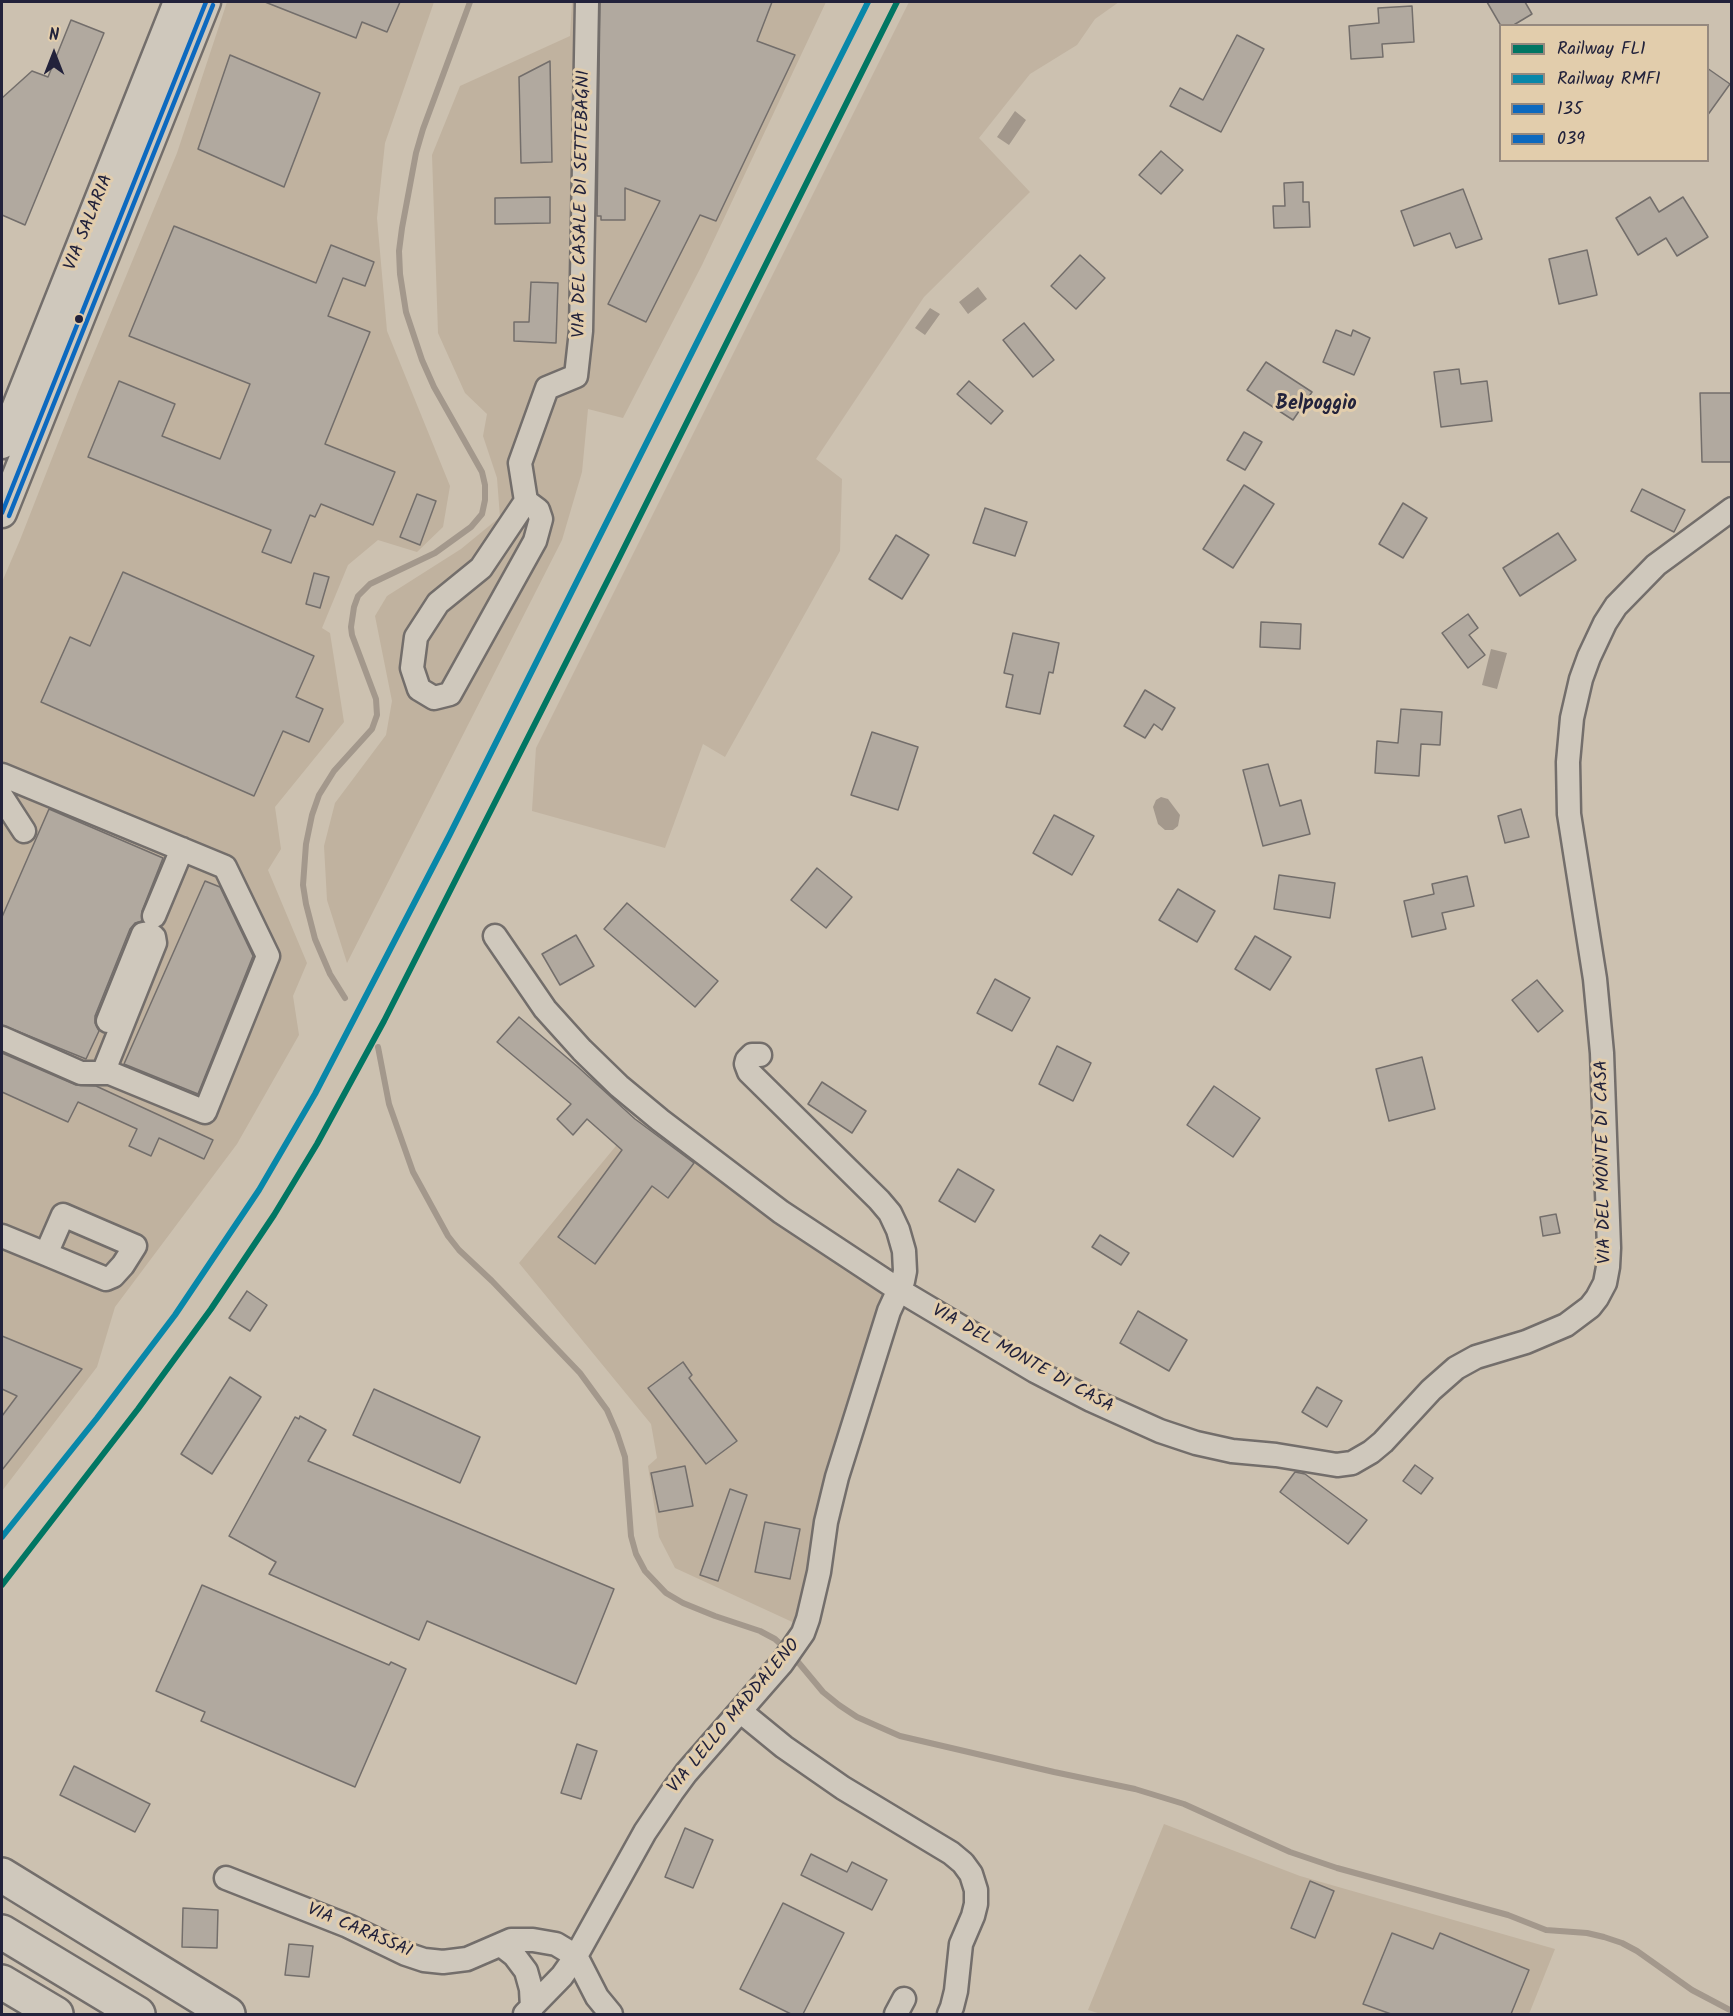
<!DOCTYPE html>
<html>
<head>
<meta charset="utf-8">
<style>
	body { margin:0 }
	#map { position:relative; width:1733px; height:2016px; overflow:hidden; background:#ccc1b0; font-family:Kalam,sans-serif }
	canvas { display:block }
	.frame { position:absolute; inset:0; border:3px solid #22223b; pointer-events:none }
	.legend { position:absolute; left:1499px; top:24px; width:210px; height:138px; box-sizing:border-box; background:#e2cdac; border:2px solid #95897f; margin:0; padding:8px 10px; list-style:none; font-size:18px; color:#22223b }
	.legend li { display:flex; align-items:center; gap:12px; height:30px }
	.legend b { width:30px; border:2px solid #95897f }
	.north { position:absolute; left:24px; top:24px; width:60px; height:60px; -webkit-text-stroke:4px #e2cdac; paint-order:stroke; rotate:0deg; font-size:16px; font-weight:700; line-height:24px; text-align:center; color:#22223b }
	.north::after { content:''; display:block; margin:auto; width:21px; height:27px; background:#22223b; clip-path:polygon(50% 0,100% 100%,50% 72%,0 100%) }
</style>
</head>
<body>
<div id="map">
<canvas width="1733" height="2016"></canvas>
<div class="frame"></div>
<ul class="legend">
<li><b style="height:8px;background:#007663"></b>Railway FL1</li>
<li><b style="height:8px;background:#0887a9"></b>Railway RMFI</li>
<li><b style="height:8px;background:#0c69bf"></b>135</li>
<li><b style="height:8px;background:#0c69bf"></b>039</li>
</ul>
<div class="north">N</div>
</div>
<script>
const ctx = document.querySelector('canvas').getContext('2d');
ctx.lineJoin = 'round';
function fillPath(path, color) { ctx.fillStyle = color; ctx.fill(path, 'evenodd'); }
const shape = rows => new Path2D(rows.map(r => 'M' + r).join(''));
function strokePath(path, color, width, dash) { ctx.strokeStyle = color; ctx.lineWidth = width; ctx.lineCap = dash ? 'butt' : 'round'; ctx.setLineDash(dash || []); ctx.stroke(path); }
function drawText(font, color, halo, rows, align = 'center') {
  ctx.font = font + ' Kalam,sans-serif'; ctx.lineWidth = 6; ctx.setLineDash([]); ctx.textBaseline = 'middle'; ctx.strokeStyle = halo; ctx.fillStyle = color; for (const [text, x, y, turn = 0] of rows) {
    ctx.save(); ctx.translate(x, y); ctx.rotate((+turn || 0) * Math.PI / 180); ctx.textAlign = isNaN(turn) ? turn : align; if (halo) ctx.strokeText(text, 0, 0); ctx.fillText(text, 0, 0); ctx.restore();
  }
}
const built = shape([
	[227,2,434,2,385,143,377,218,387,331,450,486,443,527,417,552,378,540,348,565,322,628,330,633,344,722,275,807,281,849,268,870,307,963,293,996,299,1035,237,1144,115,1307,97,1367,2,1491,2,582,20,540,78,392,177,153],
	[572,2,826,2,702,265,623,418,588,409,582,472,562,540,347,963,327,900,324,846,335,803,386,735,392,701,375,616,387,596,461,549,500,517,497,478,483,436,487,414,465,393,438,333,432,155,460,86,570,36],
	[654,1100,726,1157,819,1225,900,1274,801,1626,675,1568,659,1537,648,1466,657,1458,651,1424,519,1263],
	[1164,1824,1300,1876,1555,1949,1529,2014,1101,2014,1088,2010]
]);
const green = shape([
	[909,2,1119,2,1095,19,1077,45,1030,74,979,138,1030,192,924,297,816,459,842,479,840,551,725,757,703,744,665,848,532,811,536,748]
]);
const water = shape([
	[1015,111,1026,120,1009,145,997,137],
	[978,287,987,299,968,314,959,302],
	[930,308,940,314,925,335,915,328],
	[1491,649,1507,653,1497,689,1482,685],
	[1161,797,1168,799,1180,815,1178,826,1173,830,1165,830,1158,824,1153,807,1156,800]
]);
const stream = shape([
	[345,998,330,974,315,939,306,904,303,885,306,844,312,815,319,795,334,771,372,729,377,715,376,699,352,635,351,627,354,607,358,596,370,584,435,553,471,527,482,514,485,500,485,485,482,472,434,387,422,360,406,312,400,274,399,251,402,228,416,153,423,129,470,2],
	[378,1047,389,1104,413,1172,448,1236,459,1250,492,1281,580,1373,607,1410,617,1433,625,1457,631,1536,636,1554,645,1571,666,1593,683,1603,715,1616,760,1631,775,1639,786,1649],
	[793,1656,823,1692,839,1705,857,1717,900,1736,1054,1772,1135,1789,1184,1804,1290,1852,1337,1868,1508,1915,1546,1930,1587,1933,1604,1937,1622,1943,1637,1951,1692,1990,1732,2011]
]);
const building = shape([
	[265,2,400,2,387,32,362,22,356,38,265,2],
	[600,2,772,2,757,41,795,55,716,221,700,215,646,322,608,304,660,201,625,188,625,220,601,220,601,216,597,216,600,2],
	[1487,2,1525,2,1532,14,1512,26,1501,26,1487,2],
	[1412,6,1414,42,1382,44,1383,57,1351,59,1349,26,1379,23,1378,8,1412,6],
	[71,20,104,33,25,225,2,215,2,98,32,71,48,77,71,20],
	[1237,35,1264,49,1221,132,1170,106,1180,88,1203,100,1237,35],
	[230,55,320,93,284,187,198,149,230,55],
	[550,61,552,162,521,163,519,77,550,61],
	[1707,68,1730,84,1707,116,1707,68],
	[1161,151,1183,170,1161,194,1139,175,1161,151],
	[1303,182,1303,202,1309,202,1310,227,1274,228,1273,206,1285,206,1284,183,1303,182],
	[1463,189,1482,239,1456,248,1450,233,1414,246,1401,211,1463,189],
	[550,197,550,223,495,224,495,198,550,197],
	[1650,197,1659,212,1683,197,1708,237,1677,256,1666,238,1638,255,1616,218,1650,197],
	[174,226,316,283,331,245,374,262,365,286,343,278,328,316,370,332,325,444,395,472,373,525,321,504,315,517,310,515,291,563,262,552,271,530,88,457,119,381,175,404,162,436,220,459,250,384,129,336,174,226],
	[1587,250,1597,295,1559,304,1549,259,1587,250],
	[1080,255,1105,278,1076,309,1051,286,1080,255],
	[531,282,558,283,556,343,514,341,514,322,529,322,531,282],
	[1024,323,1054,360,1033,377,1003,340,1024,323],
	[1336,330,1351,336,1353,330,1370,338,1354,375,1323,362,1336,330],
	[1266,362,1312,392,1293,420,1247,390,1266,362],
	[1459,369,1461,384,1487,381,1492,421,1441,427,1434,372,1459,369],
	[969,381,1003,411,991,424,957,394,969,381],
	[1700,393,1731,393,1731,462,1702,462,1700,393],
	[1244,432,1262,442,1245,470,1227,460,1244,432],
	[1244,485,1274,504,1233,568,1203,549,1244,485],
	[1642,489,1685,510,1674,532,1631,511,1642,489],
	[417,494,436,501,420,545,400,537,417,494],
	[1403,503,1427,518,1403,558,1379,544,1403,503],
	[985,508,1027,522,1015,556,973,543,985,508],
	[1558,533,1576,560,1520,596,1503,568,1558,533],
	[896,535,929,555,902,599,869,579,896,535],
	[123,572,314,656,296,697,323,709,309,742,283,731,254,796,41,702,70,637,90,646,123,572],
	[314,573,329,577,320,608,306,604,314,573],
	[1468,614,1478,628,1469,635,1485,655,1468,668,1442,633,1468,614],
	[1261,622,1301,624,1300,649,1260,647,1261,622],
	[1013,633,1059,643,1053,673,1049,672,1040,714,1006,707,1013,675,1004,673,1013,633],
	[1145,690,1175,708,1162,730,1154,724,1145,738,1124,726,1145,690],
	[1401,709,1442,712,1440,745,1421,744,1419,776,1375,773,1377,741,1398,743,1401,709],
	[872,732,918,747,898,810,851,795,872,732],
	[1268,764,1280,806,1301,800,1310,834,1263,846,1243,770,1268,764],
	[49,809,163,858,142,911,142,921,135,923,130,929,95,1016,95,1023,99,1031,86,1059,2,1025,2,917,49,809],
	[1521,809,1529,837,1505,843,1498,816,1521,809],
	[1054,815,1094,836,1072,875,1033,853,1054,815],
	[817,868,852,897,826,928,791,900,817,868],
	[1279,875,1335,883,1330,918,1274,909,1279,875],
	[1467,876,1474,906,1442,913,1446,929,1412,937,1404,901,1434,894,1432,884,1467,876],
	[205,881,220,887,253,956,198,1094,124,1064,205,881],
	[1178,889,1215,911,1197,942,1159,920,1178,889],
	[627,903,718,981,695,1007,604,929,627,903],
	[576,935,594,966,560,985,542,954,576,935],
	[1255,936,1291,957,1270,990,1235,969,1255,936],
	[995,979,1030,998,1012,1031,977,1013,995,979],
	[1537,980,1563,1011,1538,1032,1512,1000,1537,980],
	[519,1017,578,1067,635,1119,694,1163,668,1198,652,1186,595,1264,558,1237,622,1150,587,1119,573,1135,557,1119,571,1104,497,1042,519,1017],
	[1057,1046,1091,1063,1073,1101,1039,1084,1057,1046],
	[2,1053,76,1085,96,1086,213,1140,204,1159,159,1138,151,1156,129,1146,137,1129,78,1102,68,1122,2,1092,2,1053],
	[1422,1057,1435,1109,1389,1121,1376,1069,1422,1057],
	[822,1082,866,1111,852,1133,808,1104,822,1082],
	[1214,1086,1260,1118,1233,1157,1187,1125,1214,1086],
	[958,1169,994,1190,975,1222,939,1201,958,1169],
	[1556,1214,1560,1233,1543,1236,1540,1217,1556,1214],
	[1100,1235,1129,1253,1121,1265,1092,1247,1100,1235],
	[247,1291,267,1305,250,1331,229,1318,247,1291],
	[1138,1311,1187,1340,1169,1371,1120,1343,1138,1311],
	[2,1336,82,1369,2,1470,2,1416,17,1396,2,1389,2,1336],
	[683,1362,692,1375,689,1378,737,1441,706,1464,648,1388,683,1362],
	[230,1377,261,1397,212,1474,181,1454,230,1377],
	[1317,1387,1342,1401,1327,1427,1302,1412,1317,1387],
	[374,1389,480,1437,460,1483,353,1435,374,1389],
	[300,1416,326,1430,308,1461,614,1589,576,1684,427,1621,419,1640,269,1574,276,1562,229,1536,295,1417,299,1419,300,1416],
	[1415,1465,1433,1478,1421,1494,1403,1481,1415,1465],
	[685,1466,693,1506,659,1512,651,1473,685,1466],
	[1295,1472,1305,1474,1367,1520,1348,1544,1280,1492,1295,1472],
	[730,1489,747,1495,718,1581,700,1575,730,1489],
	[765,1522,800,1529,790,1579,755,1572,765,1522],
	[202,1585,389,1665,391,1662,406,1669,355,1787,201,1721,205,1712,156,1691,202,1585],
	[577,1744,597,1751,581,1799,561,1793,577,1744],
	[74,1766,150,1804,135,1832,60,1795,74,1766],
	[685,1828,713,1840,693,1888,665,1877,685,1828],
	[811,1854,847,1872,852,1862,887,1880,872,1910,801,1875,811,1854],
	[1310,1881,1334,1891,1315,1938,1291,1928,1310,1881],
	[783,1903,844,1933,803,2014,791,2014,740,1989,783,1903],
	[183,1908,218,1910,217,1948,182,1947,183,1908],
	[1392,1933,1433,1949,1440,1933,1529,1970,1511,2014,1391,2014,1363,2004,1392,1933],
	[289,1944,313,1946,309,1977,285,1975,289,1944]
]);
const minor = shape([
	[526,501,481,568,438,603,416,637,412,668,419,689,434,698,450,694,535,541,541,519,538,510,526,501,520,463,547,388,576,376,581,331,587,2],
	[2,775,225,867,268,956,205,1112,110,1073,81,1073,2,1038],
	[2,797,24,831],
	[154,916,182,849],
	[495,936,545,1009,582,1050,619,1086,660,1120,781,1212,899,1290,1035,1371,1091,1400,1160,1431,1196,1443,1232,1451,1276,1455,1337,1465,1352,1463,1371,1452,1383,1442,1431,1390,1456,1368,1476,1357,1526,1342,1566,1325,1590,1307,1597,1298,1605,1283,1608,1267,1609,1248,1602,1053,1595,979,1569,814,1568,762,1572,718,1581,679,1589,657,1605,623,1616,606,1656,565,1732,509],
	[103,1073,155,943,154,937,149,933,143,934,108,1021],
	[2,1236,46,1254,106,1279,113,1276,123,1265,135,1246,63,1215,46,1254],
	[740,1711,784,1747,843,1788,951,1853,963,1863,971,1874,976,1890,976,1904,973,1916,961,1944,956,1991,952,2007,949,2014],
	[226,1878,348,1926,406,1954,424,1960,443,1962,467,1959,511,1940,533,1940,556,1944,576,1956,597,1997,611,2014],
	[505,1948,514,1955,526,1971,531,1989,532,2008],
	[525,2014,562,1976,576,1956,645,1832,672,1792,686,1773,782,1663,803,1633,808,1619,819,1572,826,1522,837,1477,889,1311,903,1281,905,1271,904,1251,898,1230,890,1213,879,1200,749,1072,746,1064,747,1060,752,1055,760,1055],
	[896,2014,904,1999]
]);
const major = shape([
	[2,444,178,2],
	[2,513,206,2]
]);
const highway = shape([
	[2,1875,228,2014],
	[2,1932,138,2014],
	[2,1982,56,2014]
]);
const bus1 = shape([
	[2,513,206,2]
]);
const bus2 = shape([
	[9,516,213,5]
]);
const rail1 = shape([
	[2,1585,138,1409,211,1309,274,1215,317,1144,384,1021,618,560,897,2]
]);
const rail2 = shape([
	[2,1537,97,1418,175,1315,259,1190,315,1094,449,836,868,2]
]);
const markers = [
	[79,319,5,"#22223b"]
];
const streetNames = [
	["VIA DEL CASALE DI SETTEBAGNI",583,204,-89],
	["VIA SALARIA",90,223,-68],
	["VIA DEL MONTE DI CASA",1605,1162,-91],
	["VIA DEL MONTE DI CASA",1022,1360,29],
	["VIA LELLO MADDALENO",735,1717,-50],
	["VIA CARASSAI",359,1932,23]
];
const neighbourhoodNames = [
	["Belpoggio",1316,406]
];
fillPath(built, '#c0b29f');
fillPath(green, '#c1b3a1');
fillPath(water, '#a3988c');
strokePath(stream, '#a3988c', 6);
fillPath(building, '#b1a99f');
strokePath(building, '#736e6b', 1.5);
strokePath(minor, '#736e6b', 27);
strokePath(major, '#736e6b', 33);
strokePath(highway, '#736e6b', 38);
strokePath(minor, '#cfc8bc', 22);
strokePath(major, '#cfc8bc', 28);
strokePath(highway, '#cfc8bc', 33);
strokePath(bus1, '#0c69bf', 4.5);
strokePath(bus2, '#0c69bf', 4.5);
strokePath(rail1, '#007663', 6);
strokePath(rail2, '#0887a9', 6);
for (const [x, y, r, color] of markers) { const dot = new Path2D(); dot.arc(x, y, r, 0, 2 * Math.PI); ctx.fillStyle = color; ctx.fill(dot); strokePath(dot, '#e2cdac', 2); }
drawText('18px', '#22223b', '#e2cdac', streetNames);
drawText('bold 20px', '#22223b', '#e2cdac', neighbourhoodNames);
</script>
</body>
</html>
